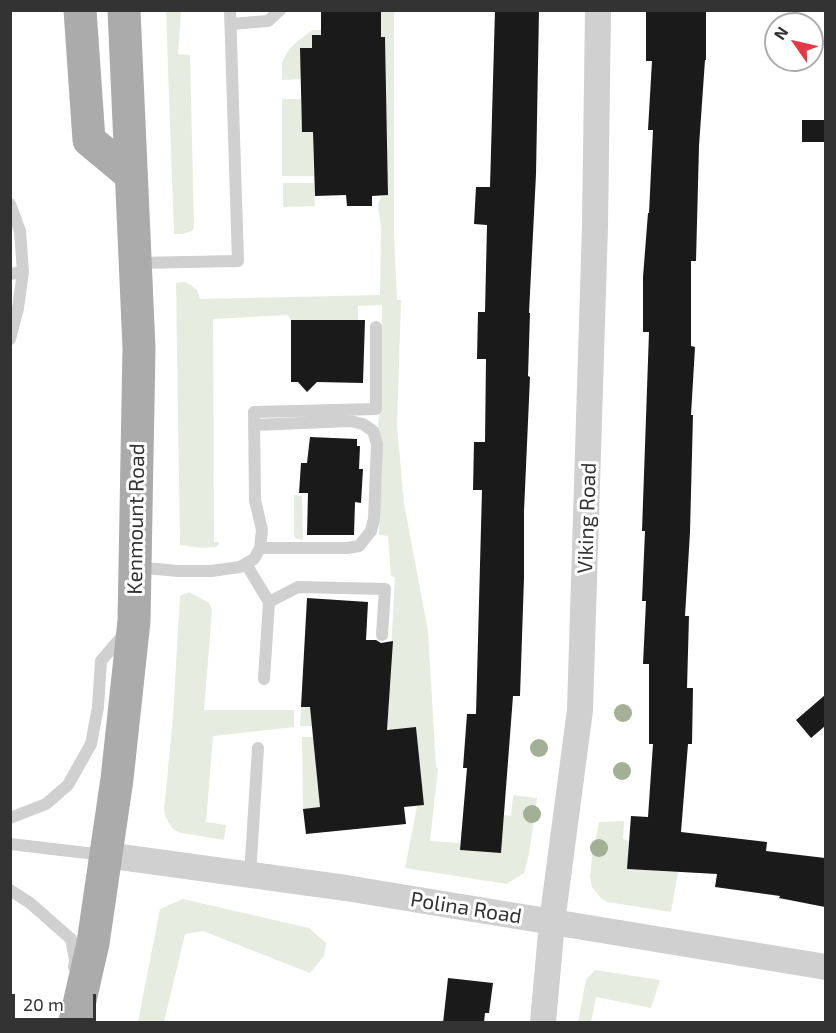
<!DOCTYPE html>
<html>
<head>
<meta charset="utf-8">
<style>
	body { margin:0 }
	#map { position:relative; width:836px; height:1033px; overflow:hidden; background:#fff; font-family:"Exo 2",sans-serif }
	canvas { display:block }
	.frame { position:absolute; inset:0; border:12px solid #333; pointer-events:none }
	.north { position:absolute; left:764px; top:12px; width:60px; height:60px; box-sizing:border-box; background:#fff; border:2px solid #adadad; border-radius:50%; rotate:304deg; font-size:16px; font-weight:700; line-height:24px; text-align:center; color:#333 }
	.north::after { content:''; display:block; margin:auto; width:21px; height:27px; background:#e63946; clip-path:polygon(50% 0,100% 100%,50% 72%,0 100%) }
	.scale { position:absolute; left:12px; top:994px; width:84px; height:27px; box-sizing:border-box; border:3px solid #333; border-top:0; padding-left:8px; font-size:18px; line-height:21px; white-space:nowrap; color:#333; -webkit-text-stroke:4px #fff; paint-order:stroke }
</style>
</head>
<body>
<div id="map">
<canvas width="836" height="1033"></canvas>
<div class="frame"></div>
<div class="north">N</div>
<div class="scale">20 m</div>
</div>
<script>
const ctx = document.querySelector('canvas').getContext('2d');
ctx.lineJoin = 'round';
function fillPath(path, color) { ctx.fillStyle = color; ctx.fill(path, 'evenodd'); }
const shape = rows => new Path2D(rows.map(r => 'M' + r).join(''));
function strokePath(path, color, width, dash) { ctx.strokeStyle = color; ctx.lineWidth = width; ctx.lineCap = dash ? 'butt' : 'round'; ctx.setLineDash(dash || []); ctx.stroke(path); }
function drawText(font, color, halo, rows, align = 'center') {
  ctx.font = font + ' "Exo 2",sans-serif'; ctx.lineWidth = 6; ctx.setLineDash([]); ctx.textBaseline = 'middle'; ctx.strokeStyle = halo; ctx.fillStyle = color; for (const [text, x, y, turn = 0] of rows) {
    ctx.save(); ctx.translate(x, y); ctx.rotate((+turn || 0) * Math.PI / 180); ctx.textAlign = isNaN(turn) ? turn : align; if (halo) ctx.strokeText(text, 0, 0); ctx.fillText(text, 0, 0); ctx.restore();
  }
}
const green = shape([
	[166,11,181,11,178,54,190,55,194,227,192,231,183,234,174,234],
	[381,11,394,11,394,234,397,300,401,300,397,426,404,504,428,631,436,768,438,768,430,841,460,843,460,850,501,853,504,815,511,816,513,795,537,798,529,854,524,873,507,884,405,868,417,806,424,805,416,727,365,732,365,726,300,726,301,707,388,711,395,577,391,576,388,536,379,535,380,492,378,421,381,409,382,305,358,306,358,320,291,320,288,315,213,319,214,542,219,542,219,544,216,547,202,548,180,545,176,283,185,282,192,286,197,290,200,299,380,295,381,228,378,204,382,195,388,195,385,38,381,37],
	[312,30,321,30,321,35,312,35,313,48,301,79,282,80,282,63,286,54,294,44],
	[282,99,301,99,302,132,313,132,314,176,282,176],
	[283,183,314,183,315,206,283,207],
	[294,495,302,496,303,540,295,538,294,534],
	[189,592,209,603,212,610,204,710,294,710,294,727,213,736,206,822,226,825,224,840,181,833,173,829,166,818,164,810,173,717,180,596],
	[302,737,313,737,320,807,303,809],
	[624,821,623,839,629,841,628,869,678,872,671,912,607,902,601,898,592,887,590,877,592,856,599,822],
	[183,899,309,928,326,943,324,956,310,973,203,931,185,934,164,1022,138,1022,160,909],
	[595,970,660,980,651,1008,596,997,591,1022,578,1022,586,980]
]);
const building = shape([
	[321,10,381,10,381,37,385,37,388,195,372,196,372,206,347,206,346,195,315,196,313,132,302,132,300,48,312,48,312,35,321,35],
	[495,10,539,10,536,174,529,313,530,313,528,376,530,377,524,511,524,578,520,696,513,696,501,853,460,850,467,768,463,768,467,714,476,714,482,490,473,490,474,442,485,442,486,359,477,359,478,312,485,312,487,225,474,224,476,187,490,187],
	[646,12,706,12,706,60,705,60,699,146,696,261,691,261,691,346,695,347,691,415,693,415,690,532,685,616,689,616,687,688,693,688,692,744,688,744,681,832,767,842,766,851,825,858,825,907,779,898,780,896,715,887,717,874,627,869,631,816,648,817,653,744,649,744,649,664,643,664,646,601,642,601,645,531,642,531,649,332,643,332,643,277,648,213,649,213,653,130,648,130,652,61,646,61],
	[802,120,825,120,825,142,802,142],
	[291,320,365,320,363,383,317,382,307,392,298,382,291,382],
	[310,437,357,439,357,446,360,446,359,469,363,469,361,503,355,502,354,535,307,535,308,493,299,493,301,463,307,463],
	[307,598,368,602,366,640,376,640,381,643,393,641,387,730,416,727,424,805,404,807,406,824,306,834,303,809,320,807,310,707,301,707],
	[825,695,825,726,811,738,796,720],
	[448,978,493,983,489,1013,485,1013,484,1023,443,1023]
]);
const lane = shape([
	[231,24,268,21,280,10],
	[10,204,20,231,23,272,18,308,10,339],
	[136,263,238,261,230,10],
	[10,274,23,272],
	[254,425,350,421,363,424,373,431,377,444,374,519,371,531,359,546,347,548,260,548],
	[246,564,269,602,264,679],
	[136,567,178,571,211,571,240,567,254,559,260,548,262,530,255,500,254,412,376,409,376,327],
	[269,602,298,587,385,589,382,635],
	[10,818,46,804,68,785,91,744,98,707,101,661,124,634],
	[10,844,104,855],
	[250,875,258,748],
	[10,890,30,903,71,939,75,960,74,967]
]);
const street = shape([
	[106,855,346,888,826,967],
	[543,1022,552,922,580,710,595,226,598,10]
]);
const primary = shape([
	[80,10,89,140,131,175],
	[75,1022,93,943,117,779,134,621,139,348,124,10]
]);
const trees = [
	[623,713],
	[539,748],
	[622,771],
	[532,814],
	[599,848]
];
const streetNames = [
	["Viking Road",587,518,-88],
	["Kenmount Road",136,519,-89],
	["Polina Road",466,908,9]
];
fillPath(green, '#e6ecdf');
fillPath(building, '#1a1a1a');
strokePath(lane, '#d0d0d0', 12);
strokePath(street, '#d0d0d0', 26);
strokePath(primary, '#ababab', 33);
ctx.fillStyle = '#a2b095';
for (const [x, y] of trees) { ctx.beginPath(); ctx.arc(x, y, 9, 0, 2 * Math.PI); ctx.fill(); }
drawText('21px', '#333', '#fff', streetNames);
</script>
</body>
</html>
